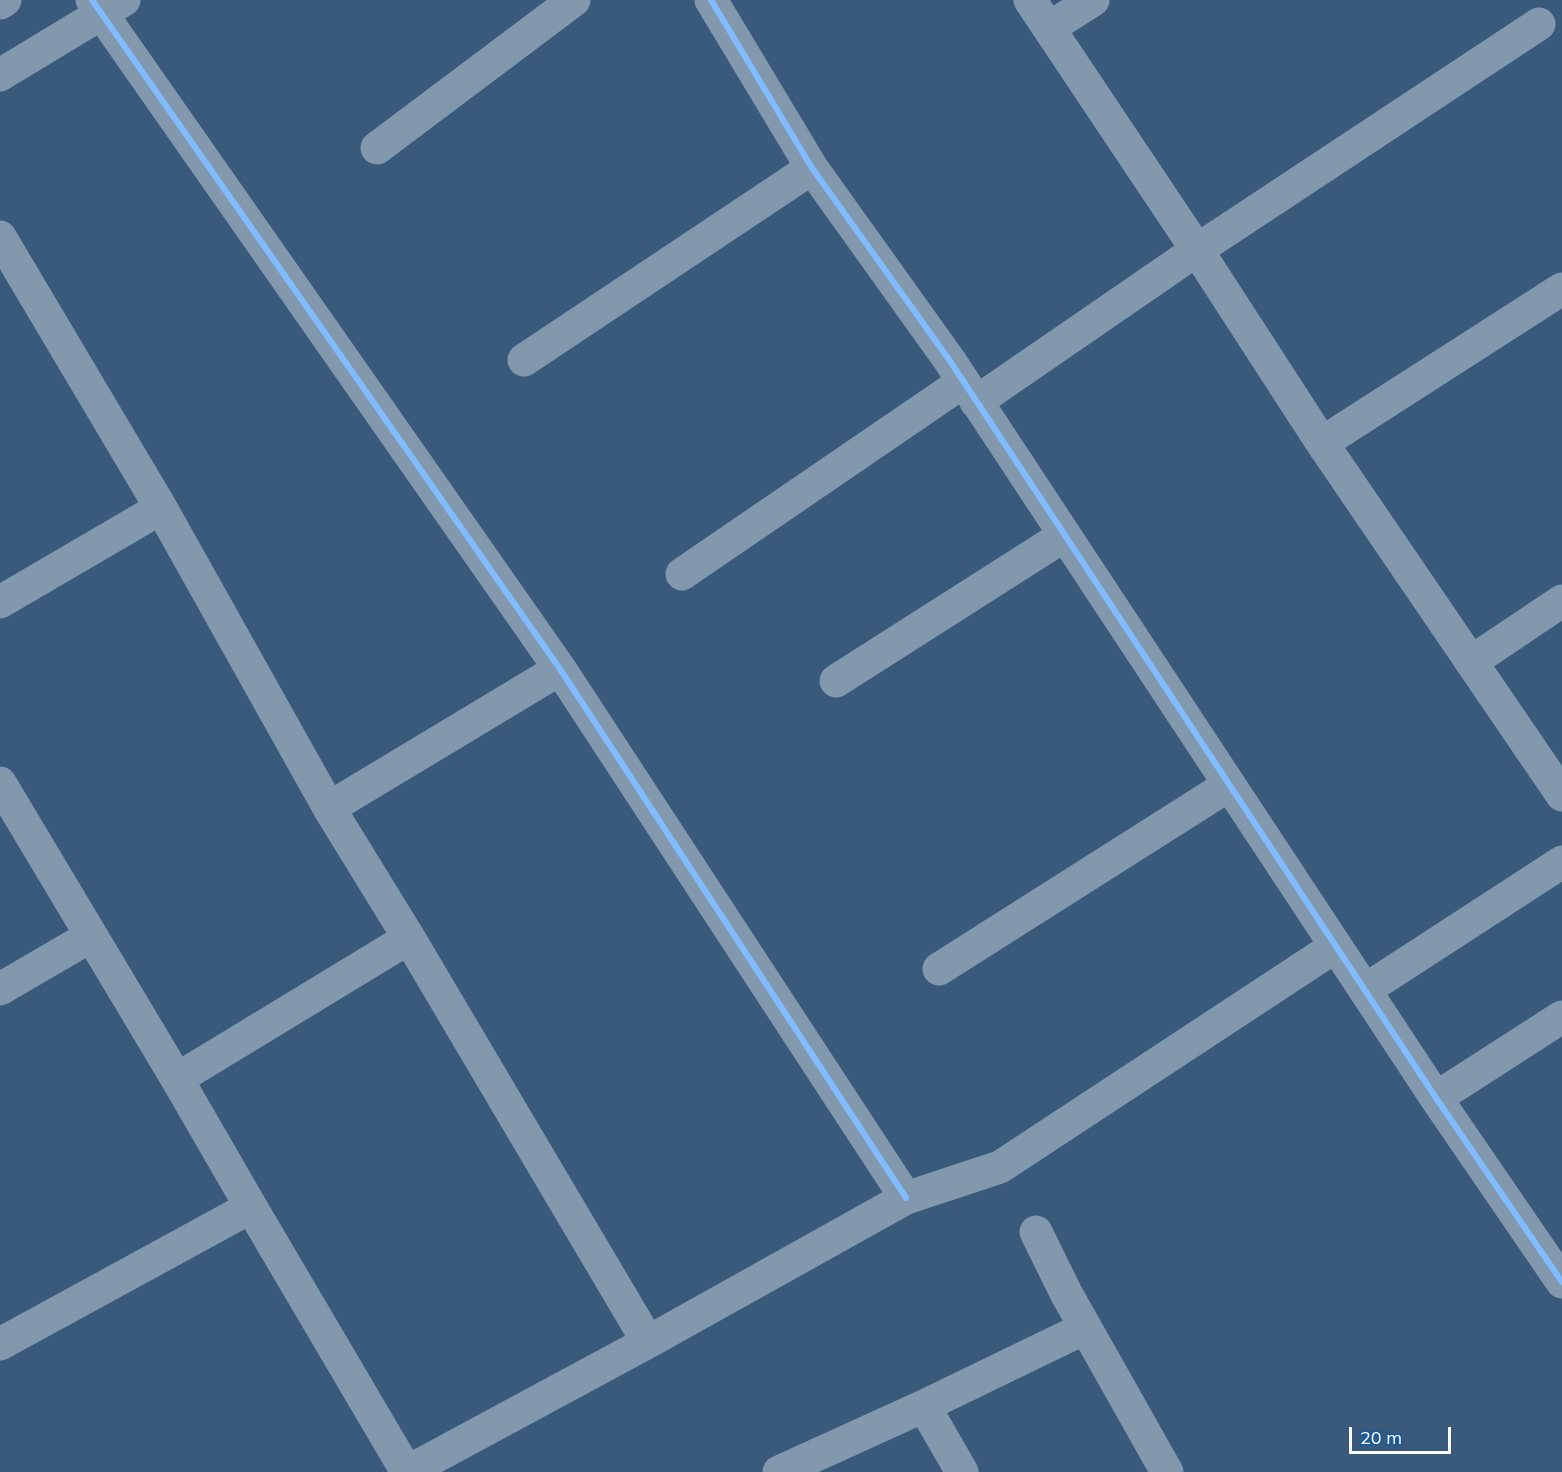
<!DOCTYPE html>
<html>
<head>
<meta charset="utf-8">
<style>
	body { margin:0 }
	#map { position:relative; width:1562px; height:1472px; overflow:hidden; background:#395a7b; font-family:Mulish,sans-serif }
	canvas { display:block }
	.scale { position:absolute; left:1349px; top:1427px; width:102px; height:27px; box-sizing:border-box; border:3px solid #fff; border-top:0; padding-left:8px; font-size:18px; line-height:21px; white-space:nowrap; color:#fff; -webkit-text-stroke:4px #1d5a97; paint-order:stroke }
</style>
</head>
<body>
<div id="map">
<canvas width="1562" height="1472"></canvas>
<div class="scale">20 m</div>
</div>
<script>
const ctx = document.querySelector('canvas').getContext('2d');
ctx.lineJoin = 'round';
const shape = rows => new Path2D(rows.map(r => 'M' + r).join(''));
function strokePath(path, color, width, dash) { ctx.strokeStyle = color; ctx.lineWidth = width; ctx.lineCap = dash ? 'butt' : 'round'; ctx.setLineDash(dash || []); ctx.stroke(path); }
const minor = shape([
	[92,0,560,669,906,1198],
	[711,0,812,168,950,361,1436,1098,1562,1282],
	[1030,0,1197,250,1322,443,1562,795],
	[1049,28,1093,0],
	[0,75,124,0],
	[377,148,574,0],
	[0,237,161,508,329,808,409,938,648,1342],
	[524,360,812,168],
	[976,402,1197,250,1539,24],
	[1322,443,1562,289],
	[682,574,963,382],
	[0,602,161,508],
	[1471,662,1562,601],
	[836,681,1065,535],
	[0,783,177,1079,251,1207,407,1472],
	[329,808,560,669],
	[939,969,1229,785],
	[0,989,91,936],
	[1365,990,1562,862],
	[177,1079,409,938],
	[1436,1098,1562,1017],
	[1036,1232,1066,1293,1167,1472],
	[0,1344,251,1207],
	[924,1406,962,1472],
	[407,1472,648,1342,906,1198,1000,1167,1336,946],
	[779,1472,924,1406,1085,1328]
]);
const primary = shape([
	[0,3,5,0]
]);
const cycleway = shape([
	[92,0,560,669,906,1198],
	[711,0,812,168,950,361,1436,1098,1562,1282]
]);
strokePath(minor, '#8298ad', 33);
strokePath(primary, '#8096ab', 33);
strokePath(cycleway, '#80bcff', 6);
</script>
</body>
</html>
